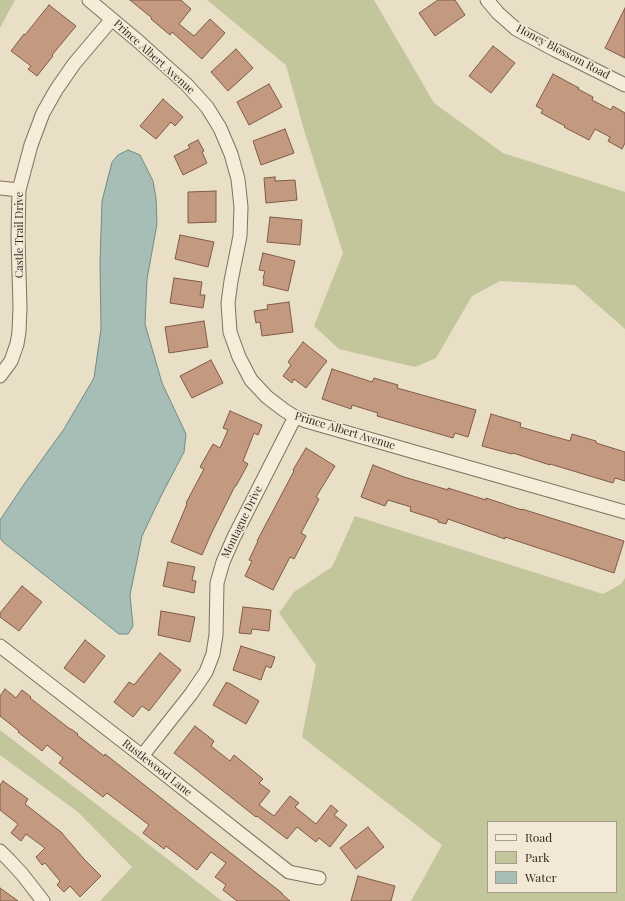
<!DOCTYPE html>
<html>
<head>
<meta charset="utf-8">
<style>
	body { margin:0 }
	#map { position:relative; width:625px; height:901px; overflow:hidden; background:#e9dec6; font-family:"Playfair Display",serif }
	canvas { display:block }
	.legend { position:absolute; left:487px; top:821px; width:130px; height:72px; box-sizing:border-box; background:#f2e8d5; border:1px solid #a69c8d; margin:0; padding:5px 7px; list-style:none; font-size:12px; color:#352920 }
	.legend li { display:flex; align-items:center; gap:8px; height:20px }
	.legend b { width:20px; border:1px solid #a69c8d }
</style>
</head>
<body>
<div id="map">
<canvas width="625" height="901"></canvas>
<ul class="legend">
<li><b style="height:5px;background:#f5ecd9"></b>Road</li>
<li><b style="height:11px;background:#c3c69b"></b>Park</li>
<li><b style="height:11px;background:#a7beb6"></b>Water</li>
</ul>
</div>
<script>
const ctx = document.querySelector('canvas').getContext('2d');
ctx.lineJoin = 'round';
function fillPath(path, color) { ctx.fillStyle = color; ctx.fill(path, 'evenodd'); }
const shape = rows => new Path2D(rows.map(r => 'M' + r).join(''));
function strokePath(path, color, width, dash) { ctx.strokeStyle = color; ctx.lineWidth = width; ctx.lineCap = dash ? 'butt' : 'round'; ctx.setLineDash(dash || []); ctx.stroke(path); }
function drawText(font, color, halo, rows, align = 'center') {
  ctx.font = font + ' "Playfair Display",serif'; ctx.lineWidth = 3.5; ctx.setLineDash([]); ctx.textBaseline = 'middle'; ctx.strokeStyle = halo; ctx.fillStyle = color; for (const [text, x, y, turn = 0] of rows) {
    ctx.save(); ctx.translate(x, y); ctx.rotate((+turn || 0) * Math.PI / 180); ctx.textAlign = isNaN(turn) ? turn : align; if (halo) ctx.strokeText(text, 0, 0); ctx.fillText(text, 0, 0); ctx.restore();
  }
}
const green = shape([
	[0,0,15,0,0,28],
	[207,0,374,0,434,103,503,153,625,192,625,329,575,285,500,281,472,296,436,358,415,367,339,349,314,326,343,253,304,130,286,65],
	[355,516,603,594,621,584,625,578,625,901,411,901,442,845,302,737,316,665,279,613,294,592,332,567],
	[488,822,616,822,616,892,488,892],
	[0,730,222,901,100,901,132,867,78,812,0,755]
]);
const water = shape([
	[128,150,140,155,153,181,156,198,157,224,147,279,145,324,162,383,186,434,184,452,161,496,142,536,130,595,133,626,128,634,119,634,3,542,0,538,0,520,25,483,64,429,94,378,101,329,100,263,102,201,112,162,118,155,128,150]
]);
const building = shape([
	[130,0,181,0,191,9,179,24,194,36,210,19,225,33,202,59,172,32,170,35,151,19,152,18,130,0],
	[438,0,455,0,465,15,435,36,419,13,438,0],
	[49,5,76,26,52,55,53,56,37,76,28,69,31,66,11,51,24,34,25,35,49,5],
	[625,8,625,58,605,48,625,8],
	[493,46,515,63,491,93,469,76,493,46],
	[236,49,253,68,228,91,211,72,236,49],
	[553,74,579,88,578,89,593,97,592,100,611,110,613,106,625,113,625,143,622,149,608,141,610,137,595,129,589,140,564,127,565,126,541,113,543,110,536,106,553,74],
	[269,84,282,107,249,125,237,102,269,84],
	[163,99,183,117,175,126,171,122,156,139,140,126,163,99],
	[285,129,294,153,261,165,253,141,285,129],
	[198,140,204,151,202,152,207,163,183,175,174,156,190,148,188,145,198,140],
	[275,177,275,181,295,180,297,200,266,203,264,178,275,177],
	[216,191,216,222,188,223,188,192,216,191],
	[270,217,302,220,300,245,267,242,270,217],
	[180,235,214,242,208,267,175,259,180,235],
	[263,253,295,261,288,291,263,285,264,279,263,278,265,271,259,270,263,253],
	[174,278,202,282,200,295,205,295,203,308,170,303,174,278],
	[289,302,293,332,262,336,260,322,256,323,254,311,268,309,267,305,289,302],
	[204,321,208,347,169,353,165,327,204,321],
	[303,342,327,361,306,388,294,379,292,383,283,376,291,365,288,362,303,342],
	[211,360,223,383,192,398,180,376,211,360],
	[332,369,372,382,374,378,398,385,397,388,476,410,468,437,455,433,453,438,377,416,378,413,352,405,351,409,322,399,332,369],
	[230,411,262,425,258,435,254,433,243,461,248,464,236,486,235,486,212,532,202,555,171,542,187,504,186,503,204,469,200,467,213,444,220,448,228,430,223,428,230,411],
	[491,414,521,423,520,427,570,441,572,434,596,441,596,443,625,452,625,481,615,478,613,483,550,464,550,465,513,453,512,454,482,446,491,414],
	[306,448,335,466,316,497,319,499,301,533,306,536,294,559,290,557,273,590,245,576,252,561,249,560,258,541,257,541,294,471,293,470,306,448],
	[373,465,404,477,448,490,448,488,486,500,486,498,522,510,522,509,624,541,614,573,505,537,505,539,448,519,446,524,438,522,438,520,410,511,411,507,388,500,385,506,361,497,373,465],
	[168,562,195,567,192,580,196,581,194,593,163,586,168,562],
	[22,586,42,602,19,631,0,617,0,613,22,586],
	[243,607,271,610,269,631,252,629,251,634,239,633,243,607],
	[161,611,195,617,190,642,158,635,161,611],
	[85,640,105,656,84,683,64,668,85,640],
	[241,646,275,657,271,668,266,666,261,680,233,670,241,646],
	[160,653,181,670,149,711,142,706,133,717,114,702,129,682,134,685,160,653],
	[226,683,229,683,259,701,246,724,213,705,226,683],
	[5,689,16,698,22,690,31,697,30,698,70,729,71,729,78,734,77,735,104,756,105,754,218,843,282,893,282,894,290,901,237,901,223,890,226,885,215,877,226,863,211,852,197,870,166,846,164,849,143,833,149,825,107,793,103,797,59,763,63,758,47,745,42,751,18,732,19,731,0,716,0,696,5,689],
	[195,726,214,741,211,746,230,761,234,755,263,779,259,783,270,791,259,805,274,816,290,796,299,803,295,807,316,824,331,805,338,811,334,815,347,825,330,847,319,838,316,842,297,827,287,839,257,816,256,817,194,768,174,753,195,726],
	[3,781,28,799,25,804,61,832,84,859,101,876,80,897,70,886,64,892,57,885,60,881,45,863,42,865,36,857,45,848,26,834,21,841,11,833,18,824,0,810,0,785,3,781],
	[368,827,384,847,356,869,340,848,368,827],
	[358,876,395,886,391,901,351,901,358,876],
	[0,888,18,901,0,901,0,888]
]);
const minor = shape([
	[89,0,138,41,186,84,207,107,220,128,231,154,238,179,241,207,240,236,231,281,228,303,230,332,239,357,251,380,267,397,284,410,295,417,306,421,625,512],
	[487,0,498,13,516,29,555,50,625,85],
	[0,188,19,190],
	[0,376,11,361,17,344,19,332,20,307,18,237,19,190,31,145,43,113,56,90,74,64,112,19],
	[0,646,142,756,289,872,319,878],
	[142,756,191,694,206,672,213,654,216,635,217,583,223,562,234,537,295,417],
	[0,851,9,860,22,874,43,901]
]);
const streetNames = [
	["Honey Blossom Road",563,52,28],
	["Prince Albert Avenue",154,57,42],
	["Castle Trail Drive",20,235,-90],
	["Prince Albert Avenue",345,431,17],
	["Montague Drive",242,522,-64],
	["Rustlewood Lane",157,768,38]
];
fillPath(green, '#c3c69b');
fillPath(water, '#a7beb6');
strokePath(water, '#6f8b83', 1);
fillPath(building, '#c39a80');
strokePath(building, '#7f5b46', 1);
strokePath(minor, '#83705e', 15);
strokePath(minor, '#f5ecd9', 13);
drawText('11px', '#352920', '#f2e8d5', streetNames);
</script>
</body>
</html>
